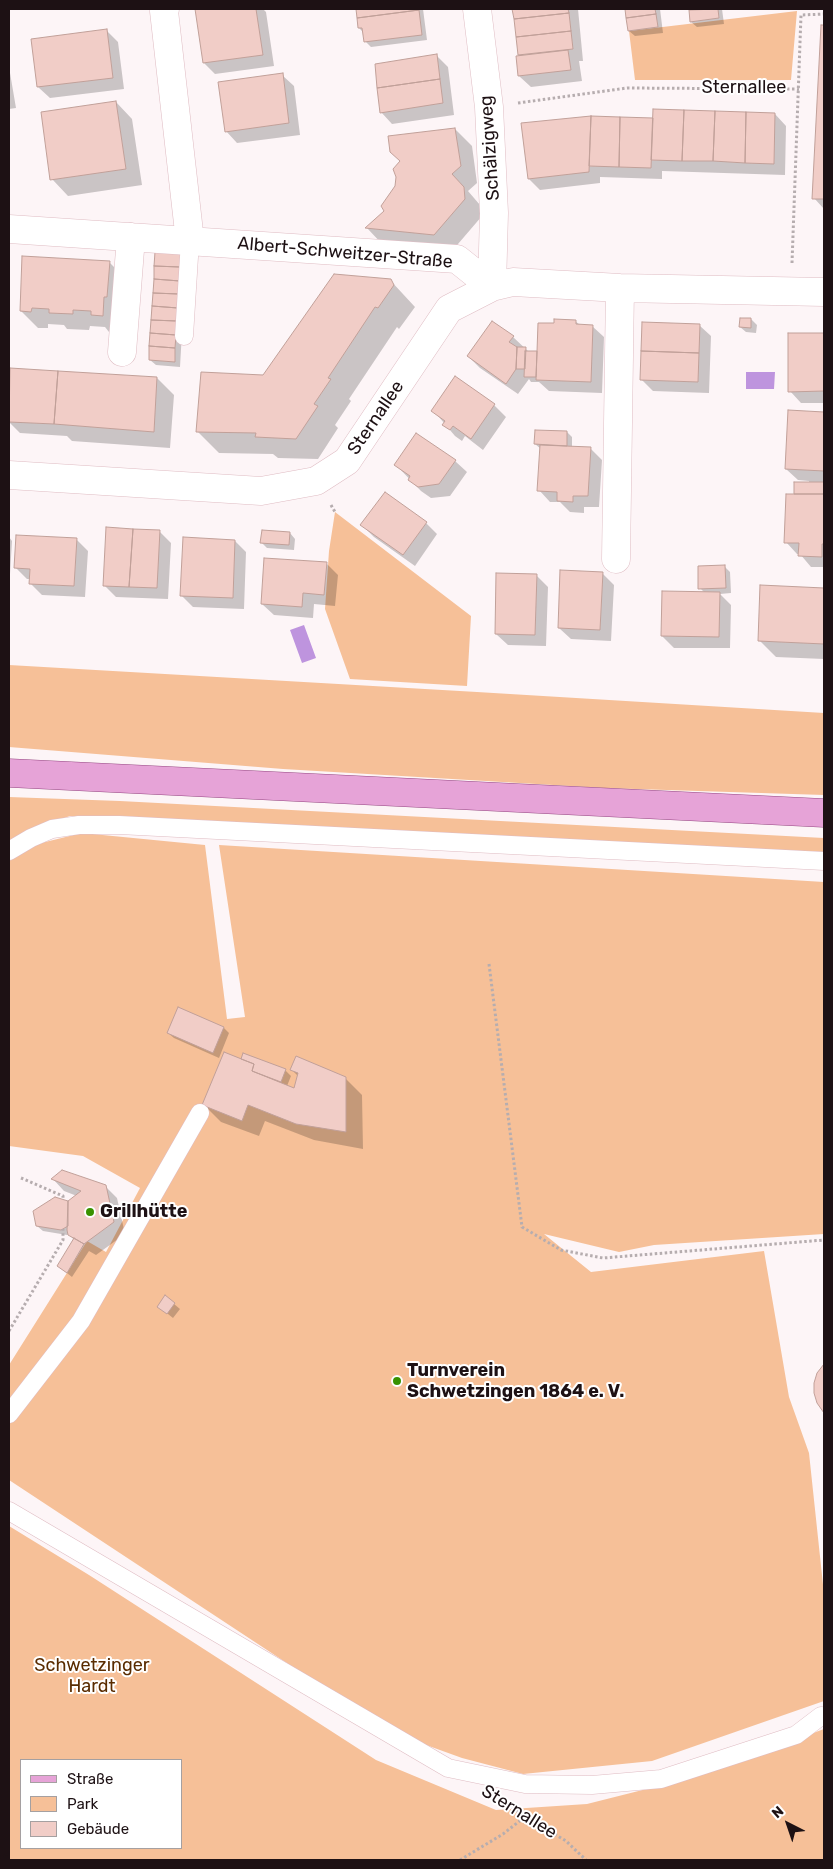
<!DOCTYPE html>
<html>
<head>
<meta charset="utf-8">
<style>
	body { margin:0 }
	#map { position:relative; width:833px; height:1869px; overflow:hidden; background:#fdf5f7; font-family:Rubik,sans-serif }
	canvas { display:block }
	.frame { position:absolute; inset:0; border:10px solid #1d1114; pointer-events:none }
	.legend { position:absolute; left:20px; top:1759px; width:162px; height:90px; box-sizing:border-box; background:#fff; border:1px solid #a5a0a1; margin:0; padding:6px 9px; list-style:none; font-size:15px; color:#1d1114 }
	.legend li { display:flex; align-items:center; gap:10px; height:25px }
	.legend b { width:25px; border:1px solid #a5a0a1 }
	.north { position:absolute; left:763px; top:1799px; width:50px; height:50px; -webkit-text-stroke:4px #fff; paint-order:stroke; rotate:319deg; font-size:14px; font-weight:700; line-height:20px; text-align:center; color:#1d1114 }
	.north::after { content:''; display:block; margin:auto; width:18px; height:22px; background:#1d1114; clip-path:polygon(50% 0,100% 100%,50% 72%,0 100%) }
</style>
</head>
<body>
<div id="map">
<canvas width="833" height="1869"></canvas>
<div class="frame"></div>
<ul class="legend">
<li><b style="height:6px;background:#e6a3d7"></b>Straße</li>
<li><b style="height:14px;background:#f6c098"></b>Park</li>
<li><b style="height:14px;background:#f1cdc7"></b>Gebäude</li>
</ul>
<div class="north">N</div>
</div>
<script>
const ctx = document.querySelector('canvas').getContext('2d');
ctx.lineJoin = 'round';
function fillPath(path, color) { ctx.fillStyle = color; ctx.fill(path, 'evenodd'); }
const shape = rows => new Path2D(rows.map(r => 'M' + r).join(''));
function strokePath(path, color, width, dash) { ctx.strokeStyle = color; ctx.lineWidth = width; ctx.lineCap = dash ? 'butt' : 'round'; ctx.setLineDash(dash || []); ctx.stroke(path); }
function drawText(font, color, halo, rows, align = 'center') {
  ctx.font = font + ' Rubik,sans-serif'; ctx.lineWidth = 4; ctx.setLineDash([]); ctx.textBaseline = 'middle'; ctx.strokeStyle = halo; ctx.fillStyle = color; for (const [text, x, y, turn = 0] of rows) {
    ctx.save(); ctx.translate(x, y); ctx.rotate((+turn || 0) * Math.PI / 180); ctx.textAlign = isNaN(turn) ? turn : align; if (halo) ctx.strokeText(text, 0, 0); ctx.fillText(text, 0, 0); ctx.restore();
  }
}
const green = shape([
	[797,11,791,80,635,80,629,31],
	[335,512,471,616,467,686,350,679,325,609,329,551],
	[9,665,477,692,824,713,824,795,604,788,283,769,9,747],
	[9,797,120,801,824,838,824,858,70,816,32,829,9,845],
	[82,833,205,845,227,1019,245,1017,219,845,824,882,824,1234,654,1245,619,1252,544,1234,591,1272,764,1251,789,1397,809,1453,824,1594,824,1701,652,1761,523,1774,462,1758,393,1733,9,1480,9,1401,11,1398,9,1396,9,1365,87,1241,106,1252,140,1188,83,1156,9,1146,9,861,33,845],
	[9,1526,89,1575,376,1760,496,1810,587,1804,698,1776,824,1729,824,1860,9,1860],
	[21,1760,181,1760,181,1848,21,1848]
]);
const water = shape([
	[746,372,775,372,774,389,746,389],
	[304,625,316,658,302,663,290,630]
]);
const shadow = shape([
	[196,9,263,9,266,12,274,66,215,74,204,63],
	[357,9,423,9,427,40,371,47,365,41,364,33,359,28],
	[514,9,578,9,583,61,579,61,582,81,531,87,519,76,519,56],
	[627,9,660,9,663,33,635,36,629,31],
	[690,9,722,9,724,24,697,27,691,22],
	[822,26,824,27,824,209,814,198],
	[106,30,118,42,124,89,50,98,38,87,32,40],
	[436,55,448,67,454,115,392,124,381,112],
	[9,67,16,108,9,109],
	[282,75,294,86,300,135,237,143,226,131],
	[116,102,132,119,142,185,68,196,52,179],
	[775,114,786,126,785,175,662,171,662,179,600,177,600,183,540,190,529,179,654,119],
	[455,129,472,146,477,183,468,191,480,205,482,216,452,251,383,245,367,228,386,211],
	[186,261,180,367,156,365,150,360],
	[109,262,126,279,119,332,109,332,105,327,90,326,89,330,67,329,64,325,48,324,48,328,38,328,21,311],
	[390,280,415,307,399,329,397,327,349,399,351,401,335,425,338,428,318,459,278,458,273,454,219,453,198,432,263,377],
	[751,319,757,325,756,333,746,332,740,327],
	[575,321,580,325,592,326,604,337,602,393,549,391,539,382,531,382,529,379,518,394,480,368,468,356,513,337,529,352,538,353,555,325],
	[699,325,711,336,709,393,653,391,641,379],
	[824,334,824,403,801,403,790,391,789,335],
	[12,369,157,378,174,395,170,448,72,441,67,436,20,433,9,422],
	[455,378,494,405,506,417,483,450,465,436,462,441,455,436,433,410],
	[789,412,824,413,824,567,811,567,800,554,797,554,786,542,798,495,809,483,809,481,798,480,786,469],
	[567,432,572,437,572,447,590,448,602,460,599,507,584,507,584,513,570,512,560,502,550,502,539,490,541,449,535,444],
	[455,461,467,472,450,496,431,498,421,491,396,465],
	[426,523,437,534,415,566,374,537,362,525],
	[159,531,171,543,168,599,116,597,104,585],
	[290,533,295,539,294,550,267,548,262,543],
	[9,537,12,541,9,591],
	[76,539,88,551,85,597,42,595,31,584,31,579,27,579,15,567],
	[235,541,246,552,244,609,193,607,181,595],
	[326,563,338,575,335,606,314,604,313,618,274,615,262,604],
	[725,567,730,572,731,593,720,594,731,605,730,648,674,648,662,636,705,593,700,588],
	[602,573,614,585,611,641,571,639,559,628],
	[536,575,548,587,546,646,508,645,496,634],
	[761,586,824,589,824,659,776,657,759,640],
	[224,1028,229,1033,219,1058,174,1038,168,1033],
	[242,1061,285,1070,291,1076,287,1086,295,1089,298,1076,292,1070,345,1078,362,1095,363,1149,314,1140,265,1121,259,1136,221,1122,204,1105],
	[53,1179,105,1186,117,1198,125,1234,96,1255,89,1251,72,1277,58,1266,74,1240,69,1234,67,1235,43,1231,37,1226,77,1196,64,1191],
	[174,1304,180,1309,173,1318,158,1306]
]);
const building = shape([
	[195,9,256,9,263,55,203,63,195,9],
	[356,9,419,9,419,10,357,18,356,9],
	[512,9,568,9,569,13,514,19,512,9],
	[625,9,655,9,656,14,626,18,625,9],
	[718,9,719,18,690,22,689,10,718,9],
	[419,10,422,35,364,42,362,28,358,28,357,18,419,10],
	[569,13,571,31,516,37,514,19,569,13],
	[656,14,658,27,628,31,626,18,656,14],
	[821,25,824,25,824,199,812,199,821,25],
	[107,29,113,78,37,87,31,39,107,29],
	[571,31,573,49,518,55,516,37,571,31],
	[568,50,571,70,518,76,516,56,568,50],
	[437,54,440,79,377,88,375,64,437,54],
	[283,73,289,123,225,132,218,82,283,73],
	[440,79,443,103,380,113,377,88,440,79],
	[116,101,126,169,50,180,41,112,116,101],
	[653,109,684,110,682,161,651,160,653,109],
	[684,110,715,111,713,161,682,161,684,110],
	[715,111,746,112,745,163,713,161,715,111],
	[746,112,775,113,774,164,745,163,746,112],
	[591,116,589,172,528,179,521,123,591,116],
	[591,116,620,117,619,167,589,166,591,116],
	[620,117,653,118,651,168,619,167,620,117],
	[455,128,461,166,452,174,464,187,465,199,434,235,365,228,384,211,381,206,395,186,396,177,393,169,400,161,390,152,388,136,455,128],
	[155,252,181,254,180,267,154,266,155,252],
	[22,256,110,261,107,297,104,297,103,316,91,315,91,311,73,310,73,314,49,313,49,309,32,308,31,312,20,311,22,256],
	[154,266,180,267,180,281,154,279,154,266],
	[334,274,391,279,394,285,378,308,375,307,328,378,331,379,314,404,318,406,296,439,255,437,256,433,196,432,201,372,263,375,334,274],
	[154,279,180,281,179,294,153,293,154,279],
	[153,293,179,294,178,308,152,306,153,293],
	[152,306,178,308,177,321,151,320,152,306],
	[740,318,751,318,751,328,739,327,740,318],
	[554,319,576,320,576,324,593,325,591,382,536,380,538,323,554,323,554,319],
	[151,320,177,321,176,335,150,333,151,320],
	[492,321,514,336,509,342,517,347,516,369,506,384,467,356,492,321],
	[642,322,700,324,699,353,641,351,642,322],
	[150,333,176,335,175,348,149,346,150,333],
	[788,333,824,333,824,391,788,392,788,333],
	[149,346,175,348,175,362,149,360,149,346],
	[517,347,526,347,525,369,516,369,517,347],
	[525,351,537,351,536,377,524,377,525,351],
	[641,351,699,353,698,382,640,380,641,351],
	[10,368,58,371,54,424,9,422,10,368],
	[58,371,157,377,154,432,54,424,58,371],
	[455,376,495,404,471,439,453,426,450,430,442,425,445,421,431,411,455,376],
	[788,410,824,412,824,471,785,469,788,410],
	[535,430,567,431,567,446,534,444,535,430],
	[416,433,456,460,439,484,418,487,408,480,410,476,394,465,416,433],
	[540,445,591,447,588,496,573,496,573,502,557,501,557,492,537,491,540,445],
	[794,482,824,482,824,494,794,494,794,482],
	[385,492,427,522,403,555,360,525,385,492],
	[786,494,824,494,824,544,822,544,822,557,798,556,799,543,784,543,786,494],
	[106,527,133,529,129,587,103,586,106,527],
	[133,529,160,530,157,588,129,587,133,529],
	[262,530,290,532,289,545,260,543,262,530],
	[16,535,77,538,74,586,29,584,30,569,14,568,16,535],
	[183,537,235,540,233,598,180,596,183,537],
	[264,558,327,562,324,595,303,593,302,607,261,604,264,558],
	[725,565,726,588,698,589,698,566,725,565],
	[560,570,603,572,600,630,558,628,560,570],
	[496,573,537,574,535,635,495,634,496,573],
	[760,585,824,588,824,644,758,641,760,585],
	[662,591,720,592,719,637,661,636,662,591],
	[178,1007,224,1027,213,1053,167,1033,178,1007],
	[224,1052,254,1064,252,1071,294,1088,298,1073,290,1070,296,1056,346,1077,346,1132,296,1124,248,1105,242,1121,202,1105,224,1052],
	[243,1053,286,1069,281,1082,252,1071,254,1064,241,1059,243,1053],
	[62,1170,106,1185,114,1222,84,1244,68,1235,67,1230,68,1201,81,1191,51,1179,62,1170],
	[55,1197,68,1201,68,1226,61,1230,36,1226,33,1211,55,1197],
	[74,1238,84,1244,67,1273,57,1266,74,1238],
	[165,1295,175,1303,167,1314,157,1307,165,1295],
	[824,1364,824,1413,817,1403,814,1393,814,1383,817,1373,824,1364]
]);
const path = shape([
	[518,103,627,88,799,89],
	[792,263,801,15,824,14],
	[331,505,335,512],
	[489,964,522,1227,561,1250,603,1258,824,1240],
	[21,1178,63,1196,63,1200],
	[9,1331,63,1240,63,1229],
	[512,1808,566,1841,586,1860],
	[460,1860,503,1834,526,1816]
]);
const lane = shape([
	[184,336,190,241],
	[9,851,31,838,52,829,79,825,119,825,824,861],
	[9,1414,81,1321,200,1113],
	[9,1511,448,1768,525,1784,592,1785,661,1779,796,1735,821,1716]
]);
const street = shape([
	[165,9,164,11,190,241],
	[477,9,489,107,494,213,492,287],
	[9,229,457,259,492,287],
	[122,352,131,237],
	[9,475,261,491,316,481,347,461,449,309,492,287,513,282,620,288,824,292],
	[616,559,620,288]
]);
const primary = shape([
	[9,773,824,813]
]);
const markers = [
	[90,1212,5,"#399100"],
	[397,1381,5,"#399100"]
];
const streetNames = [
	["Sternallee",744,88],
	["Schälzigweg",490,148,-94],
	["Albert-Schweitzer-Straße",345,253,5],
	["Sternallee",376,418,-56],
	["Sternallee",519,1812,32]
];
const poiNames = [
	["Grillhütte",100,1212],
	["Turnverein",407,1371],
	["Schwetzingen 1864 e. V.",407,1392]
];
const parkNames = [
	["Schwetzinger",92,1666],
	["Hardt",92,1687]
];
fillPath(green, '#f6c098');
fillPath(water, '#be94de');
fillPath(shadow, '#0003');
fillPath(building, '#f1cdc7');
strokePath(building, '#c1a099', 1);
strokePath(lane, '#dfbcc3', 19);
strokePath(street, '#dfbcc3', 29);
strokePath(primary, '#954882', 29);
strokePath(path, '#b6adaf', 3, [2.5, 2.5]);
strokePath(lane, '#fff', 18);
strokePath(street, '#fff', 28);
strokePath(primary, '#e6a3d7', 28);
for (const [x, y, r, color] of markers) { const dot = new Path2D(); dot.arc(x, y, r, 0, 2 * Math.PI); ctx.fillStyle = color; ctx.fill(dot); strokePath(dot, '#fff', 2); }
drawText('18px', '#1d1114', '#fff', streetNames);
drawText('bold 18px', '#1d1114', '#fff', poiNames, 'left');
drawText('18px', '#5a2c00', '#fff', parkNames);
</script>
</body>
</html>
